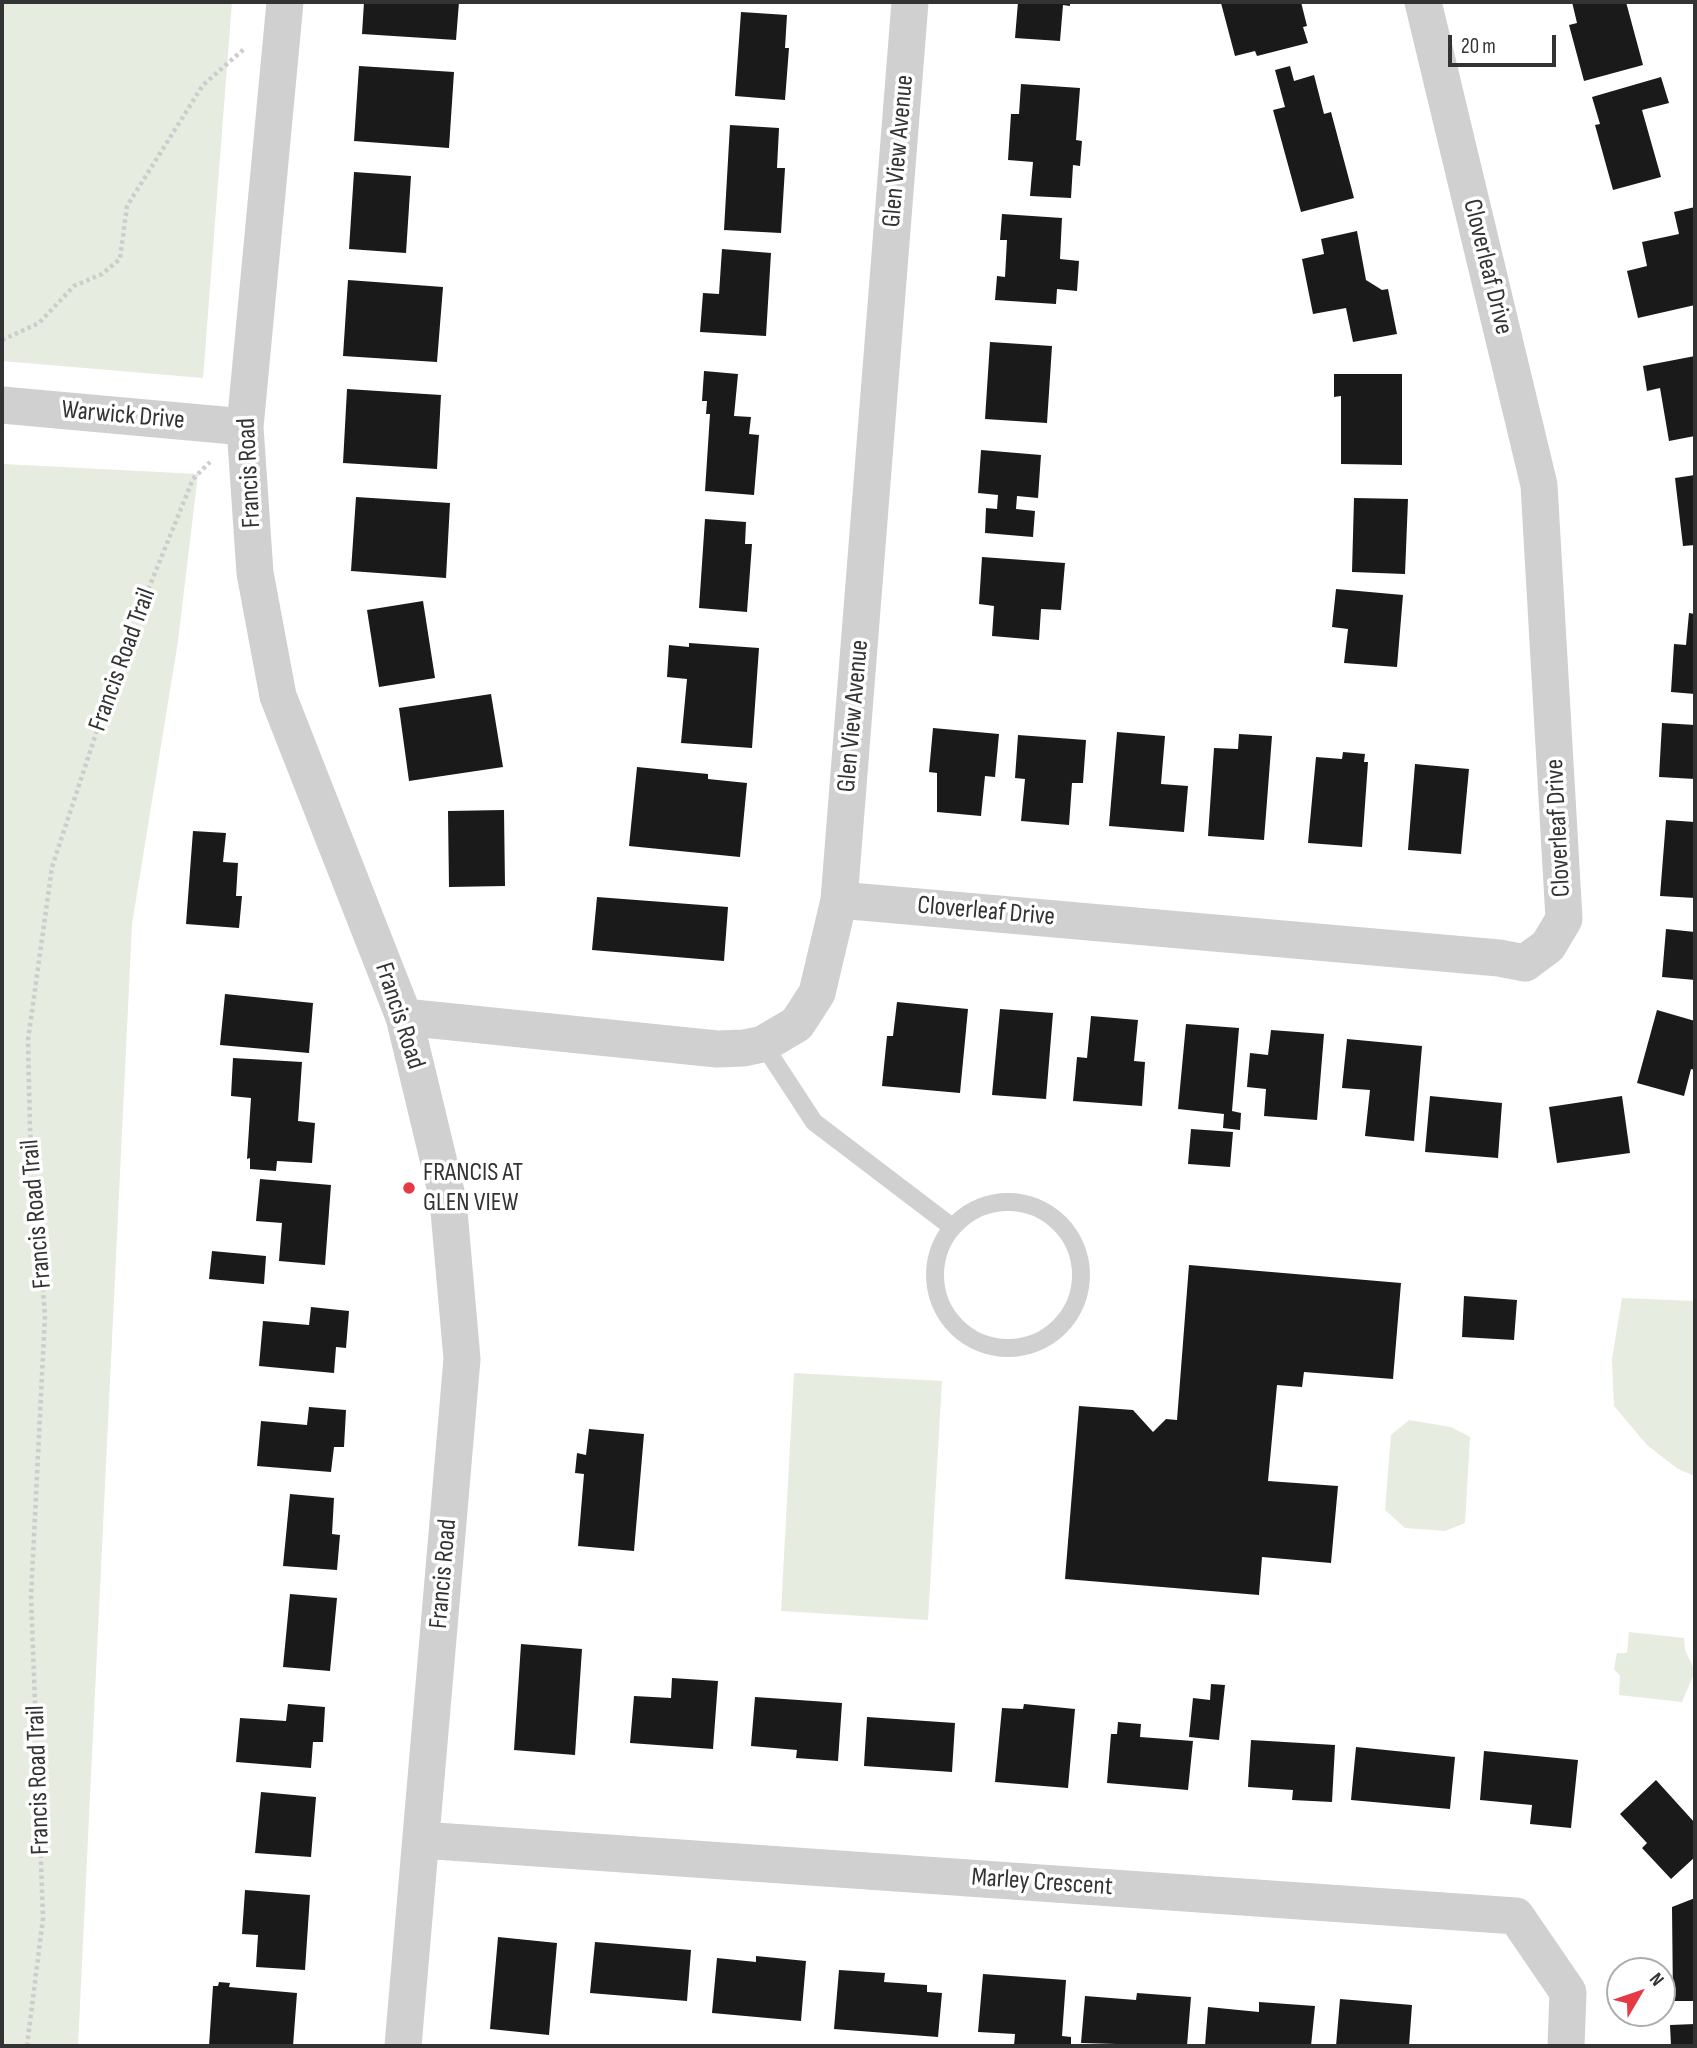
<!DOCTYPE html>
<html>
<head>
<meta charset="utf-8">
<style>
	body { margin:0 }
	#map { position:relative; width:1697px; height:2048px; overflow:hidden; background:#fff; font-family:"Sofia Sans Condensed",sans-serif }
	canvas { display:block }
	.frame { position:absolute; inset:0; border:4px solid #333; pointer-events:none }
	.north { position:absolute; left:1606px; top:1957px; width:70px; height:70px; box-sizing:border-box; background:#fff; border:2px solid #adadad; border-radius:50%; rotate:51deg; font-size:19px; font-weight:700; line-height:28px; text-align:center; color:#333 }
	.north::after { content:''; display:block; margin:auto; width:24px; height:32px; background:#e63946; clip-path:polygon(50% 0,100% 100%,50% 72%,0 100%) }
	.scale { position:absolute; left:1448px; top:35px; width:108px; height:32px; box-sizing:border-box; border:4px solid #333; border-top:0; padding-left:9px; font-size:21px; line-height:24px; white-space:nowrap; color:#333; -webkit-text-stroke:5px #fff; paint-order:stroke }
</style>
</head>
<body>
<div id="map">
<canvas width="1697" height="2048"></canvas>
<div class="frame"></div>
<div class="north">N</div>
<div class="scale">20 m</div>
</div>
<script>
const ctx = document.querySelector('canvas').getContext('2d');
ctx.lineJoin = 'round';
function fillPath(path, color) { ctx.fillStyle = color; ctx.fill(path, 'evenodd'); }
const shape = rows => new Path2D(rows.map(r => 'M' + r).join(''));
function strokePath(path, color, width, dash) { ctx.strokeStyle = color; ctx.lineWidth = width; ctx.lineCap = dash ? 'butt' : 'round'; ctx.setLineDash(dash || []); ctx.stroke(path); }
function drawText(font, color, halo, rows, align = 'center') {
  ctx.font = font + ' "Sofia Sans Condensed",sans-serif'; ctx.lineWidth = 7; ctx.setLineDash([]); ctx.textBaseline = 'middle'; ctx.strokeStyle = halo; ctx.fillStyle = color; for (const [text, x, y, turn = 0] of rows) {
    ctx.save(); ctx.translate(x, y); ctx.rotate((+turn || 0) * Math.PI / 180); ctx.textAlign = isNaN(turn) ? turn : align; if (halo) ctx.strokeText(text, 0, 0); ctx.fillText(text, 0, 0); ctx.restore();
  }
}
const green = shape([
	[2,2,232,2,203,378,2,361],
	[2,464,198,474,178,641,132,924,78,2046,2,2046],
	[1622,1298,1695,1301,1695,1476,1678,1469,1647,1445,1614,1406,1612,1359],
	[794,1373,942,1381,928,1620,781,1611],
	[1409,1420,1451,1427,1470,1437,1465,1523,1445,1531,1405,1528,1385,1510,1391,1435],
	[1629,1632,1684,1638,1685,1650,1695,1671,1682,1702,1619,1695,1620,1676,1614,1669,1617,1653,1627,1653]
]);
const building = shape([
	[364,2,459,2,456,40,362,34],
	[1018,2,1070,2,1070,6,1063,5,1060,41,1015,38],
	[1301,2,1307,26,1303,27,1308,43,1257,56,1255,51,1235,56,1221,3],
	[1572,2,1626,2,1643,65,1584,81,1569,25,1577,23],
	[741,12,787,15,785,48,789,48,785,100,735,96],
	[359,66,454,72,449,148,354,141],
	[1290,66,1294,81,1314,75,1324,114,1331,112,1354,198,1301,212,1273,110,1285,107,1275,70],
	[1661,77,1669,103,1642,110,1661,177,1613,190,1595,125,1600,124,1592,97],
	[1021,84,1080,88,1076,140,1082,141,1080,166,1073,165,1071,198,1030,196,1033,162,1008,160,1011,114,1019,114],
	[730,125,779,128,777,168,785,168,781,233,724,230],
	[354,172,411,176,406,253,349,249],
	[1695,207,1695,305,1638,318,1627,271,1647,266,1642,242,1679,234,1674,212],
	[1002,214,1062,218,1060,259,1079,261,1077,291,1057,289,1056,304,995,300,997,276,1005,277,1007,240,1000,240],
	[1357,231,1366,280,1382,290,1388,289,1397,334,1353,342,1346,308,1313,314,1302,259,1324,254,1321,239],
	[722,249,771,253,766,336,700,332,703,293,719,294],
	[348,280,443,287,437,362,343,356],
	[990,342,1052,346,1047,423,985,419],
	[1695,356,1695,436,1669,441,1660,388,1647,391,1643,366],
	[704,371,738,374,734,416,751,417,749,434,759,435,754,495,705,491,710,414,706,414,707,401,702,401],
	[1334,374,1402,374,1402,465,1341,464,1341,396,1334,397],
	[347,389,441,395,437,469,343,463],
	[981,450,1041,455,1038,498,1017,496,1016,509,1035,511,1033,537,985,533,986,508,997,509,998,495,978,493],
	[1695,475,1695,545,1683,546,1675,478],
	[356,497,450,503,446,578,351,571],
	[1354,498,1408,499,1405,574,1352,572],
	[705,519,746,522,745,544,752,544,747,612,699,608],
	[982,557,1065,563,1061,610,1041,609,1039,640,992,636,994,606,979,604],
	[1336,589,1403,595,1397,667,1344,663,1348,629,1332,627],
	[423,601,435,678,379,687,367,610],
	[1689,613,1695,614,1695,694,1671,692,1674,644,1686,645],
	[689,643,759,648,752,748,681,743,687,679,667,677,669,645,689,647],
	[491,694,503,767,409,781,399,708],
	[1662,723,1695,725,1695,779,1659,777],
	[933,728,999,734,995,777,985,776,981,816,937,812,937,773,929,772],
	[1117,732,1165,736,1161,784,1188,786,1184,832,1109,826],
	[1239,734,1272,736,1264,840,1208,836,1214,748,1238,749],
	[1018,735,1086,740,1083,783,1072,783,1069,825,1021,821,1025,779,1015,778],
	[1343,752,1365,754,1364,762,1368,762,1362,847,1308,843,1316,757,1342,759],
	[1415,764,1469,769,1461,854,1408,850],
	[637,767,708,774,708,779,747,783,740,857,629,846],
	[504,810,505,886,449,887,448,811],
	[1666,820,1695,822,1695,898,1660,896],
	[193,831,226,833,223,862,238,863,236,896,242,896,239,928,186,924],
	[597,897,728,907,724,961,592,950],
	[1666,929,1695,932,1695,980,1662,977],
	[225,994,313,1003,309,1053,220,1045],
	[897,1002,968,1009,960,1093,882,1086,887,1036,893,1036],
	[1000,1009,1053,1013,1046,1099,992,1095],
	[1657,1010,1695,1021,1695,1070,1691,1069,1684,1096,1637,1083],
	[1091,1016,1138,1020,1134,1061,1145,1062,1142,1106,1073,1101,1077,1057,1087,1058],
	[1186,1024,1239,1028,1232,1111,1241,1113,1240,1130,1223,1128,1224,1114,1178,1109],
	[1271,1030,1324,1034,1317,1120,1264,1116,1266,1089,1247,1087,1250,1053,1268,1055],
	[1347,1039,1422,1046,1414,1141,1365,1136,1370,1090,1342,1088],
	[233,1058,302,1062,298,1121,315,1123,312,1163,277,1161,276,1171,250,1169,250,1158,247,1159,251,1098,231,1096],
	[1430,1096,1502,1103,1498,1158,1425,1152],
	[1622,1096,1630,1153,1557,1163,1549,1107],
	[1191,1129,1233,1132,1230,1167,1188,1164],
	[260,1179,331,1185,325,1265,279,1261,282,1223,256,1221],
	[212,1251,266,1256,264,1284,209,1279],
	[1189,1265,1401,1283,1393,1379,1304,1372,1302,1387,1277,1385,1268,1481,1338,1486,1331,1563,1262,1557,1259,1595,1065,1579,1079,1406,1133,1410,1153,1432,1166,1419,1177,1420],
	[1464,1296,1517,1300,1514,1340,1462,1337],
	[311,1307,349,1311,346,1348,336,1347,334,1373,259,1366,263,1321,309,1325],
	[309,1407,346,1410,344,1447,334,1447,331,1472,257,1466,261,1421,307,1425],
	[589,1429,644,1434,634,1551,578,1546,584,1474,575,1473,577,1453,586,1455],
	[290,1494,334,1498,332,1534,340,1535,337,1570,283,1566],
	[290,1594,337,1598,330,1671,283,1667],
	[521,1644,582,1649,575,1755,514,1750],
	[672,1678,718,1681,713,1749,630,1743,634,1696,671,1698],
	[1211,1684,1225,1685,1219,1740,1189,1737,1193,1698,1210,1700],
	[755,1697,842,1703,838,1761,796,1758,797,1750,751,1746],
	[288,1704,325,1707,323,1742,313,1742,311,1768,236,1762,240,1718,286,1721],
	[1024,1704,1075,1709,1068,1788,995,1782,1002,1708,1023,1709],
	[867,1717,955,1723,952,1772,864,1766],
	[1118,1722,1141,1724,1140,1737,1193,1741,1188,1790,1107,1783,1111,1734,1117,1734],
	[1251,1740,1335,1745,1332,1802,1292,1800,1293,1790,1248,1787],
	[1356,1747,1455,1757,1450,1809,1351,1800],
	[1484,1751,1578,1760,1571,1828,1530,1824,1532,1805,1480,1800],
	[1656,1780,1695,1823,1695,1857,1671,1879,1642,1848,1647,1843,1620,1814],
	[261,1792,316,1797,311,1857,255,1853],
	[245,1890,310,1895,305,1970,256,1967,258,1935,242,1934],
	[1695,1898,1695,2001,1673,2001,1672,1907],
	[498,1937,557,1943,549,2035,490,2029],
	[595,1942,691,1950,687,2001,590,1993],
	[756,1956,806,1961,801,2021,712,2013,717,1958,756,1962],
	[839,1970,885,1973,884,1982,927,1985,927,1992,942,1993,938,2037,834,2029],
	[983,1974,1066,1980,1062,2036,1071,2037,1071,2046,1014,2046,1015,2034,978,2032],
	[219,1982,230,1983,229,1987,297,1993,293,2046,209,2046,213,1986,218,1986],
	[1137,1993,1191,1997,1187,2046,1081,2043,1085,1996,1136,2000],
	[1340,1999,1412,2005,1409,2046,1336,2046],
	[1259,2002,1315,2006,1311,2046,1205,2046,1208,2007,1259,2012],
	[1695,2024,1695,2046,1671,2046,1670,2025]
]);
const path = shape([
	[2,340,39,323,74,286,102,274,120,259,127,206,203,85,244,49],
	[27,2046,43,1918,31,1596,45,1315,30,1130,28,1040,52,867,112,685,144,600,193,479,210,462]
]);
const service = shape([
	[763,1044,814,1122,952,1227],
	'935 1275a73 73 0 1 1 146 0a73 73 0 1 1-146 0Z'
]);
const minor = shape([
	[285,2,245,427,255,573,278,696,404,1017,448,1200,462,1359,403,2046],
	[2,405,245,427],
	[839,900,1499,958,1525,963,1548,946,1564,919,1539,485,1423,2],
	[404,1017,717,1049,744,1048,763,1044,797,1024,817,993,839,900,910,2],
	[421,1840,1516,1916,1568,1992,1566,2046]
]);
const markers = [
	[409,1188,7,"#e63946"]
];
const streetNames = [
	["Glen View Avenue",899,151,-85],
	["Cloverleaf Drive",1487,267,76],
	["Warwick Drive",123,416,5],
	["Francis Road",250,473,-93],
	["Francis Road Trail",123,660,-70],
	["Glen View Avenue",854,716,-85],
	["Cloverleaf Drive",1559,828,-93],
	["Cloverleaf Drive",986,912,5],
	["Francis Road",399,1016,72],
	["Francis Road Trail",37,1214,-95],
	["Francis Road",444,1574,-85],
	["Francis Road Trail",39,1780,-92],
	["Marley Crescent",1042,1883,4]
];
const poiNames = [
	["FRANCIS AT",423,1173],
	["GLEN VIEW",423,1203]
];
fillPath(green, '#e6ecdf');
fillPath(building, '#1a1a1a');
strokePath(path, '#cdcdcd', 4.5, [3.5, 3.5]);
strokePath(service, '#d0d0d0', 18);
strokePath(minor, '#d0d0d0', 37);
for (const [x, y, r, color] of markers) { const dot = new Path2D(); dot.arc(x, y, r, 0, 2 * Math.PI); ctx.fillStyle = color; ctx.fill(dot); strokePath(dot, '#fff', 2.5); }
drawText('26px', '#333', '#fff', streetNames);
drawText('26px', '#333', '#fff', poiNames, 'left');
</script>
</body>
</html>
